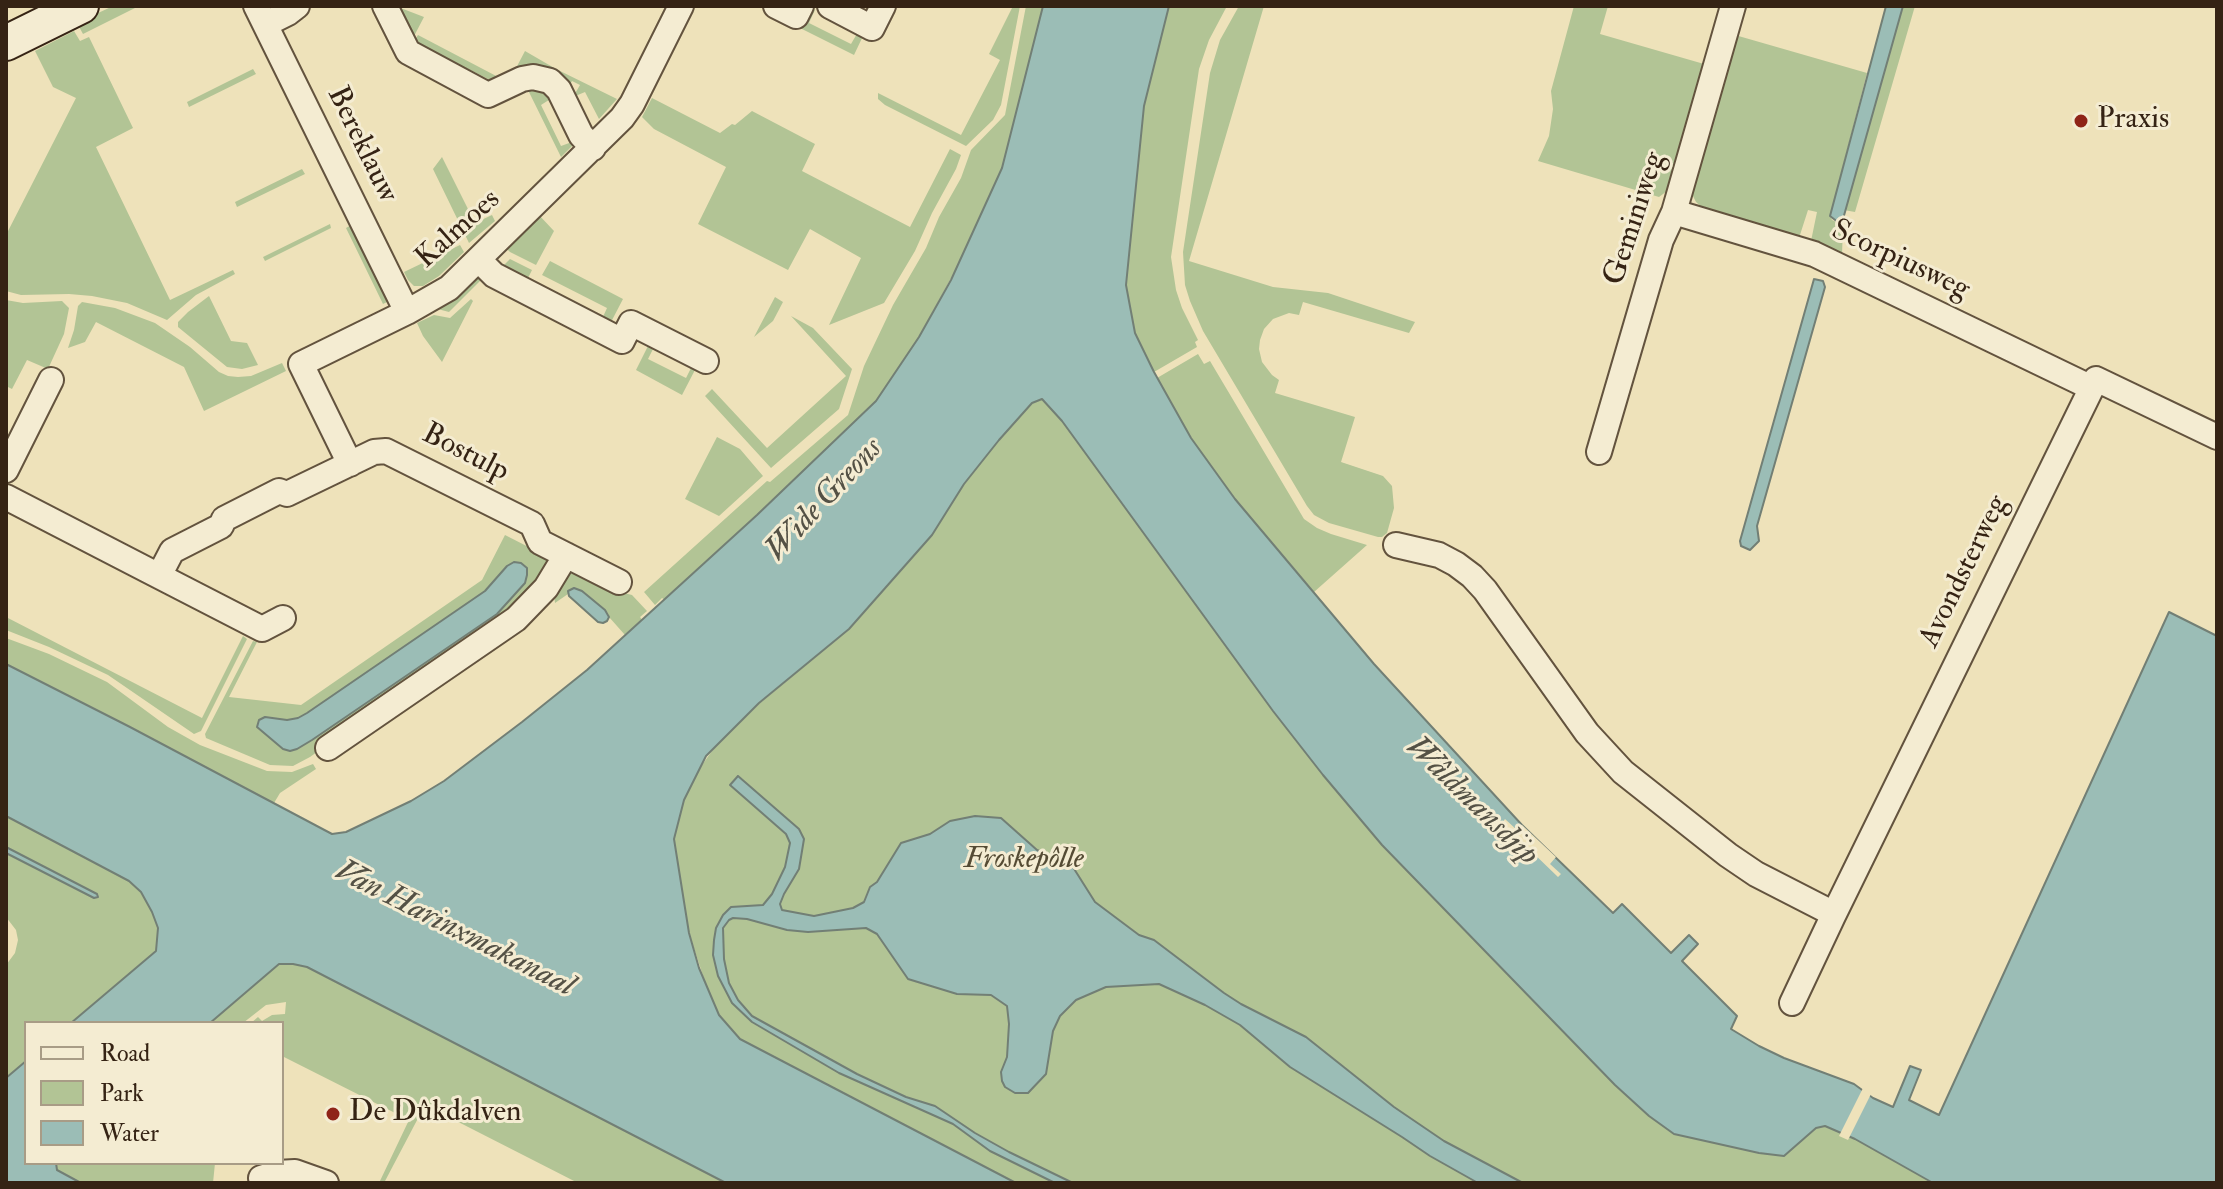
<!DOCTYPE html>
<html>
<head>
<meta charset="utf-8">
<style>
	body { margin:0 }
	#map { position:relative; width:2223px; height:1189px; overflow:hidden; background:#eee2ba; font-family:"IM FELL Double Pica",serif }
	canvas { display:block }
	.frame { position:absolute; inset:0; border:8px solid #352314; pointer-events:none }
	.legend { position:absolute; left:24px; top:1021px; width:260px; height:144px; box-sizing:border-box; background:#f4ecd2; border:2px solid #a89c86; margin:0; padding:10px 14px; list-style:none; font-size:24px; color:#352314 }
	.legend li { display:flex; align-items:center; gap:16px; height:40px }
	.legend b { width:40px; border:2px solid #a89c86 }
</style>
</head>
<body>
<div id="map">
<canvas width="2223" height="1189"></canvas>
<div class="frame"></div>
<ul class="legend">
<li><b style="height:10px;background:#f4ecd2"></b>Road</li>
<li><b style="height:22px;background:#b2c495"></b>Park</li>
<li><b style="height:22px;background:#9bbdb6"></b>Water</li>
</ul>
</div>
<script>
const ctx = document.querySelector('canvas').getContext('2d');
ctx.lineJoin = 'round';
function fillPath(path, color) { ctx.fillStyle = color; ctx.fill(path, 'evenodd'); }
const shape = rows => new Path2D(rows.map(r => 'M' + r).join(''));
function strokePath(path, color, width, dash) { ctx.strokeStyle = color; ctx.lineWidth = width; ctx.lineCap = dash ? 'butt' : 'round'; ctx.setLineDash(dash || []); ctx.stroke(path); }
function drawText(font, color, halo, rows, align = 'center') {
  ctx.font = font + ' "IM FELL Double Pica",serif'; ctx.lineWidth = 6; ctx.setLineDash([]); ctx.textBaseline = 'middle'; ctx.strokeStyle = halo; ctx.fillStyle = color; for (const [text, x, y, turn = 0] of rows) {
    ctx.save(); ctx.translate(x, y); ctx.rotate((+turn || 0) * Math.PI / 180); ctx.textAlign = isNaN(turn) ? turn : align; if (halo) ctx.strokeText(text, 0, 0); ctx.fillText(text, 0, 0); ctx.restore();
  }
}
const green = shape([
	[113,6,139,6,83,34,77,23],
	[1013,6,1020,6,1001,105,993,120,966,146,885,105,878,99,878,93,961,135,1000,60,989,54],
	[1026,6,1044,6,1002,168,963,256,919,337,876,401,758,515,665,600,662,598,655,605,644,592,767,481,770,482,848,415,864,366,893,305,926,248,939,217,961,178,971,150,1005,115],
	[1169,6,1227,6,1209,40,1199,69,1171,257,1176,290,1182,308,1198,340,1195,342,1197,347,1154,372,1135,333,1126,285,1144,106],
	[1239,6,1264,6,1189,261,1273,287,1328,293,1415,322,1409,333,1303,302,1299,315,1289,313,1273,319,1264,329,1260,340,1259,349,1262,362,1272,375,1279,380,1275,393,1355,417,1341,462,1383,476,1392,486,1394,508,1387,533,1382,537,1378,537,1329,523,1314,515,1307,506,1203,331,1190,301,1185,285,1183,252,1210,73,1220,40],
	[1574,6,1608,6,1600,34,1704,64,1667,191,1659,197,1538,161,1549,136,1553,109,1551,91],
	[1903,6,1915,6,1855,212,1844,210],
	[398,7,424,17,412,40],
	[813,9,815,10,809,23,851,44,858,32,863,36,854,55,800,28,810,11],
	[74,31,80,41,89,37,133,128,96,147,170,300,233,270,235,274,196,295,167,320,127,303,92,296,69,294,21,295,6,291,6,235,76,98,53,87,35,51],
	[418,35,500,78,488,79,417,43,414,41],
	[1735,35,1867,73,1830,216,1832,220,1843,225,1842,255,1830,248,1811,241,1817,212,1808,210,1799,238,1705,210,1696,202,1693,196,1692,188],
	[525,51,556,69,617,99,599,119,585,92,573,97,580,85,572,81,568,88,514,72],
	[253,69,256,74,189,107,187,102],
	[540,87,552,98,541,105,561,146,572,142,575,143,561,157,527,88],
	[652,98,720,133,732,124,735,125,752,111,815,144,802,171,910,227,950,149,961,155,956,169,932,213,915,251,884,303,829,325,861,258,810,229,788,270,698,224,726,167,654,129,642,117],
	[442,157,475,223,492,215,495,221,469,243,433,169],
	[302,169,305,174,237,207,235,202],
	[538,214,554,231,536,265,510,252,505,247],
	[330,224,331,228,265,261,263,257],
	[353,224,391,300,383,304,346,228],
	[460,245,464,252,439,276,423,286,414,286,408,280,404,272],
	[510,259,532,270,526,282,500,269],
	[550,261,623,299,610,324,602,319,607,308,542,275],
	[476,275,483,278,449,312,434,308],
	[209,296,231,341,247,343,258,365,242,369,227,367,178,327,178,322,188,312],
	[775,297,783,302,773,321,754,337],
	[471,299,473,301,442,362,423,336,417,323,434,315,450,318],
	[6,300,23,303,62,301,69,308,64,334,48,369,27,360,12,389,6,386],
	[82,302,115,308,155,323,190,347,219,372,228,376,238,377,251,376,282,363,286,371,204,411,184,367,96,322,85,342,68,348,74,330,78,306],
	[791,316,813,328,852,369,839,409,771,468,705,396,712,389,767,448,846,376],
	[649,344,654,347,648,359,686,378,692,366,696,368,682,395,636,370],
	[1198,354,1204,364,1210,361,1304,519,1317,528,1331,534,1367,545,1314,592,1235,499,1191,438,1157,378],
	[1042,399,1062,421,1273,711,1323,775,1382,845,1615,1085,1803,1137,1816,1128,1825,1126,1855,1139,1933,1183,1016,1183,740,1039,719,1015,707,988,689,933,674,839,684,800,697,772,717,744,760,703,849,629,932,535,964,484,999,440,1032,403],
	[717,437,740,449,763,476,719,516,685,499],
	[505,535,550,558,530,600,310,757,293,766,270,765,206,738,205,734,253,641,257,642,229,697,301,705,482,580],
	[508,566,497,614,283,749,265,717,287,720,298,718,307,713,485,591],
	[573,570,623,595,624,593,632,595,647,611,640,617,642,620,625,635,609,617,608,613,568,591,568,594,555,603,553,586,564,572],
	[6,617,202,718,243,636,247,639,201,731,194,734,108,675,49,647,6,630],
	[6,638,49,654,107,682,168,727,200,745,267,771,292,772,313,764,316,769,280,793,274,803,6,664],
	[6,816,129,881,141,891,152,912,158,928,156,951,71,1023,26,1023,26,1061,6,1078,6,965,15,953,18,940,16,930,6,917,6,853,94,898,97,894,6,847],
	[279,964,293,964,307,967,726,1183,578,1183,425,1105,384,1183,379,1183,409,1120,282,1056,282,1023,251,1023,258,1017,262,1021,272,1015,285,1014,286,1002,266,1005,243,1023,210,1023],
	[56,1163,215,1163,213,1183,81,1183,57,1170]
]);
const water = shape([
	[1043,6,1169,6,1144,106,1126,285,1135,333,1154,372,1191,438,1235,499,1374,664,1522,825,1613,913,1622,904,1671,953,1689,935,1698,944,1682,961,1737,1016,1731,1029,1759,1046,1784,1058,1854,1084,1873,1098,1893,1107,1910,1066,1921,1070,1909,1100,1939,1115,2169,612,2217,636,2217,1183,1933,1183,1855,1139,1825,1126,1816,1128,1784,1156,1759,1153,1674,1134,1649,1116,1615,1085,1382,845,1323,775,1273,711,1062,421,1042,399,1032,403,999,440,964,484,932,535,849,629,759,703,706,756,684,800,674,839,689,933,699,968,719,1015,740,1039,1016,1183,726,1183,307,967,293,964,279,964,210,1023,71,1023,156,951,158,928,152,912,141,892,129,881,6,816,6,664,130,727,332,834,346,832,411,801,444,781,522,722,587,670,757,515,876,401,919,337,951,280,1002,168,1043,6],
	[1886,6,1903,6,1843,219,1839,223,1830,216,1886,6],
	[1814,279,1823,281,1825,287,1757,526,1759,541,1750,550,1741,546,1740,541,1814,279],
	[514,562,521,563,527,568,527,575,525,583,497,614,312,740,297,749,290,751,283,749,257,727,259,720,265,717,287,720,298,718,307,713,485,591,507,566,514,562],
	[574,588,582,591,605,610,609,617,607,621,603,623,598,622,569,596,568,591,574,588],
	[738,776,799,829,804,839,799,869,784,894,780,904,782,910,814,916,853,908,864,902,870,887,877,882,901,843,930,834,950,821,975,816,1001,818,1037,850,1071,864,1095,902,1139,935,1154,940,1224,993,1241,1004,1306,1037,1394,1107,1444,1141,1523,1183,1478,1183,1430,1156,1402,1137,1290,1067,1240,1025,1205,1005,1159,984,1106,987,1076,1000,1060,1016,1053,1031,1046,1074,1028,1093,1015,1093,1005,1087,1002,1081,1001,1072,1007,1057,1009,1024,1007,1006,991,995,957,994,908,979,877,934,866,928,808,932,787,930,747,919,733,918,729,920,723,928,724,959,729,983,738,1000,752,1016,857,1074,906,1097,935,1106,975,1133,1009,1152,1073,1183,1055,1183,990,1151,953,1124,839,1073,752,1022,732,1003,718,976,713,955,714,940,716,928,723,915,731,907,763,905,772,894,785,867,790,843,786,834,730,785,738,776],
	[6,847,97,894,98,897,94,898,6,853,6,847],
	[26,1061,26,1163,56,1163,57,1170,81,1183,6,1183,6,1078,26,1061]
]);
const pier = shape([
	[1505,819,1517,830,1522,825,1556,857,1550,864,1561,874,1558,877,1502,823],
	[1864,1086,1872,1092,1848,1140,1839,1136]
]);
const street = shape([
	[256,6,407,312],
	[385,6,408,52,488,95,522,79,533,77,550,81,559,90,581,135,593,148],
	[776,6,796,16,801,6],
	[830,6,872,28,883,6],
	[266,24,288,13,297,6],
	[1674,212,1814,254,2092,388],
	[479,260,494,275,622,341,631,323,706,361],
	[1599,452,1661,240,1674,212,1733,6],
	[350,464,301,364,407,312,449,288,622,118,632,104,681,6],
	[6,470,51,380],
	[6,497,159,576,172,551,221,526,224,519,279,491,287,494,374,452,386,451,532,524,540,542,619,582],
	[1396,545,1439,555,1456,564,1472,576,1485,590,1587,733,1623,772,1728,855,1756,874,1834,914,2096,379,2217,437],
	[159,576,262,629,283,618],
	[328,748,516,619,546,588,566,555],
	[1792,1003,1834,914],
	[261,1178,277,1173,295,1172,326,1183]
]);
const secondary = shape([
	[6,43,81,6]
]);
const markers = [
	[2081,121,8,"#8f2418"],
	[333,1114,8,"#8f2418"]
];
const poiNames = [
	["Praxis",2097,121],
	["De Dûkdalven",349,1114]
];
const streetNames = [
	["Bereklauw",361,145,64],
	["Geminiweg",1636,219,-72],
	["Kalmoes",459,230,-42],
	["Scorpiusweg",1900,261,25],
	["Bostulp",465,454,27],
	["Avondsterweg",1965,572,-64]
];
const parkNames = [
	["Froskepôlle",1024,861]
];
const waterNames = [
	["Wide Greons",825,501,-47],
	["Wâldmansdjip",1471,802,44],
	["Van Harinxmakanaal",454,930,27]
];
fillPath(green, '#b2c495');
fillPath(water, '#9bbdb6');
strokePath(water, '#727f75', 2);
fillPath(pier, '#eee2ba');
strokePath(street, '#63533e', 28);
strokePath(secondary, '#352314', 38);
strokePath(street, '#f4ecd2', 24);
strokePath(secondary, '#f4ecd2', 34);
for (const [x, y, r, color] of markers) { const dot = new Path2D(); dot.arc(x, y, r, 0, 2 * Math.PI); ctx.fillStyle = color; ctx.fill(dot); strokePath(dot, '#f4ecd2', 3); }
drawText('30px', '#352314', '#f4ecd2', poiNames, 'left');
drawText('30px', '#352314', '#f4ecd2', streetNames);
drawText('italic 30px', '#544b34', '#f4ecd2', parkNames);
drawText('italic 32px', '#545145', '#f4ecd2', waterNames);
</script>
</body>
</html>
